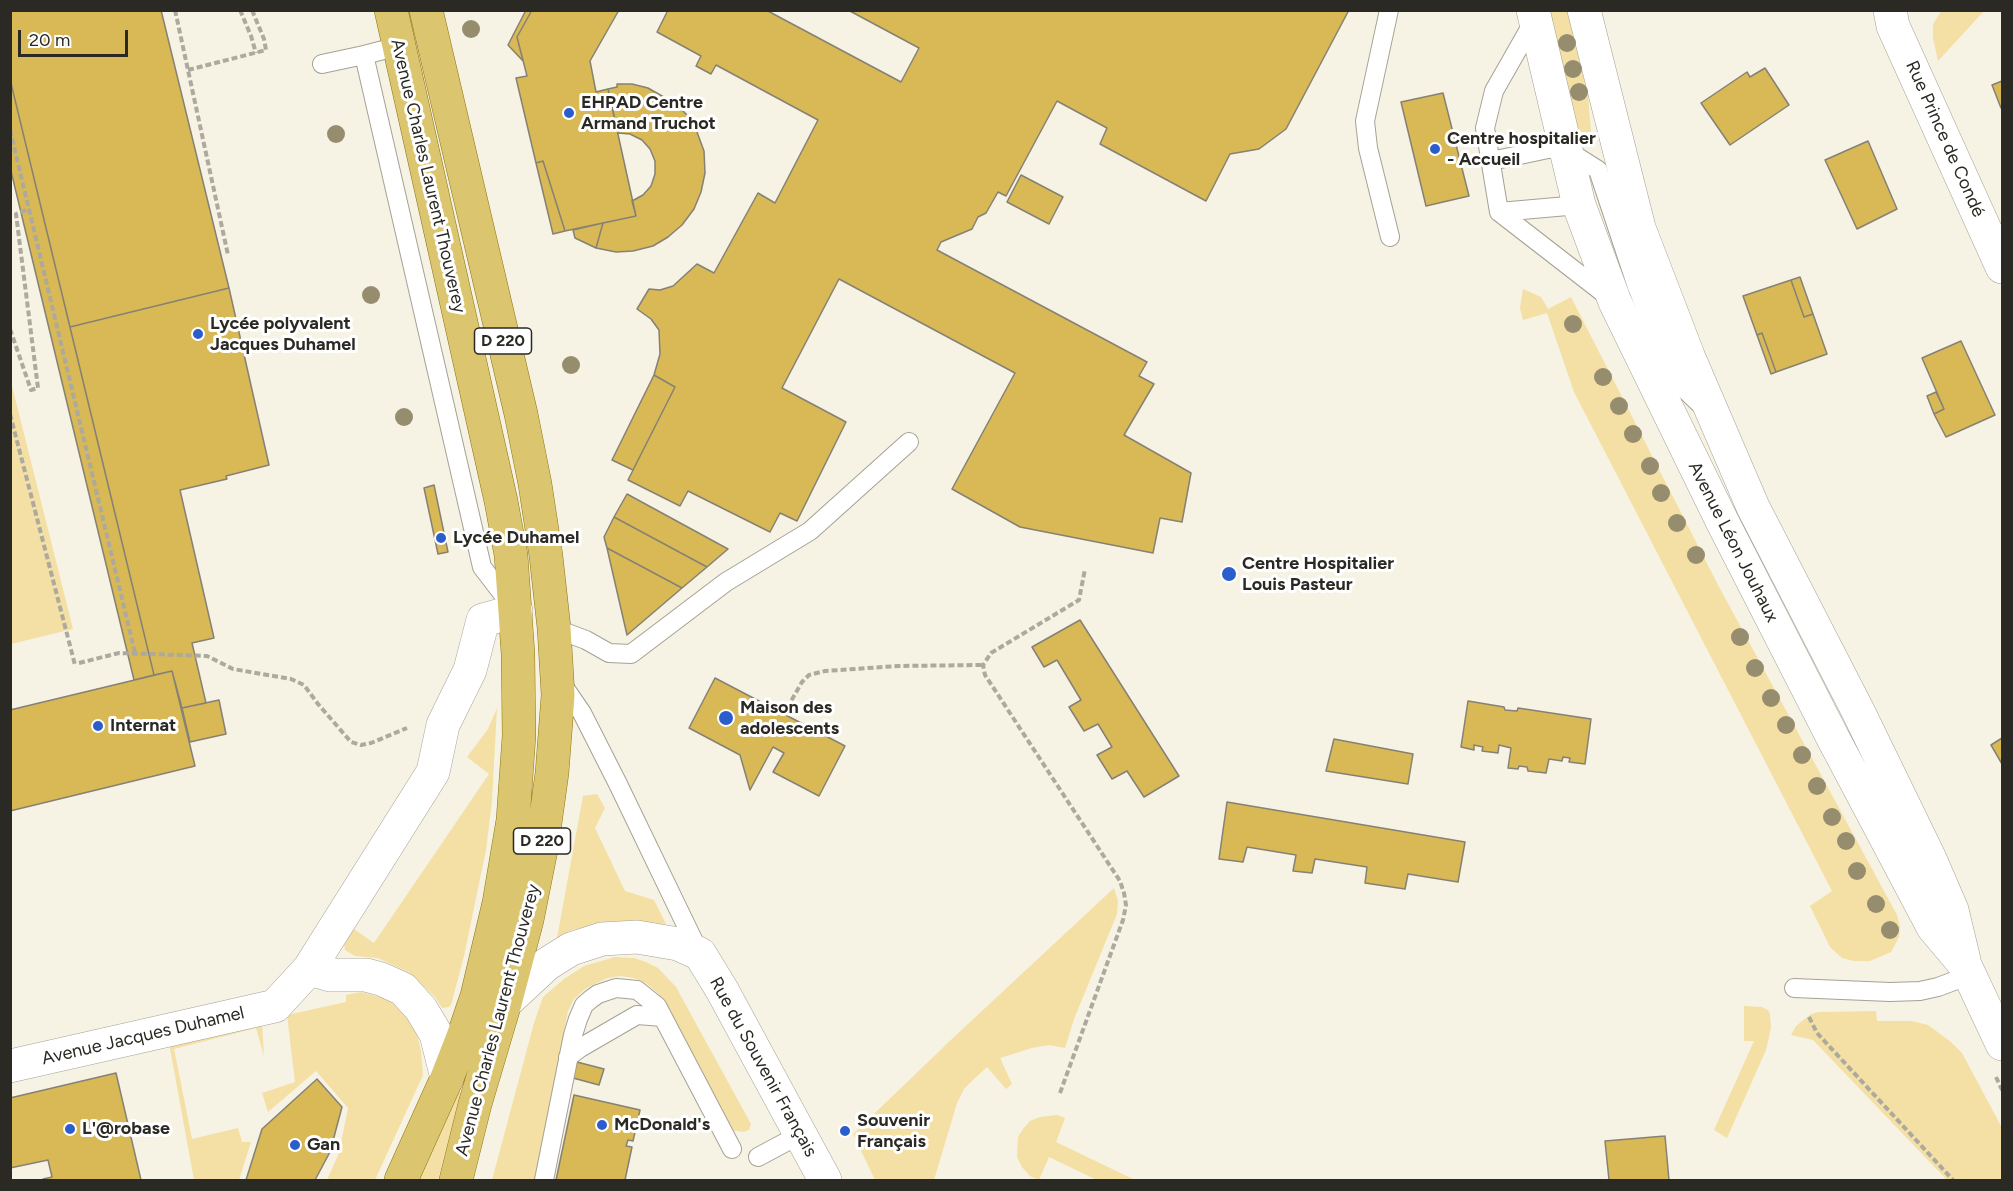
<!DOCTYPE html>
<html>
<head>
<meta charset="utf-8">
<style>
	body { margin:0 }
	#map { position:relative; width:2013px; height:1191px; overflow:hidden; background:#f6f2e4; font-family:Figtree,sans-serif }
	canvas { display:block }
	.frame { position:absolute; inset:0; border:12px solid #2a2923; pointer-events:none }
	.scale { position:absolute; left:18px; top:30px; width:110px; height:27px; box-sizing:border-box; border:3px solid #2a2923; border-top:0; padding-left:8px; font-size:18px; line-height:21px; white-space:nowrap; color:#2a2923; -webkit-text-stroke:4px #fff; paint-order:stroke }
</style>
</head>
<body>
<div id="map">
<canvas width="2013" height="1191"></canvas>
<div class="frame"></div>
<div class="scale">20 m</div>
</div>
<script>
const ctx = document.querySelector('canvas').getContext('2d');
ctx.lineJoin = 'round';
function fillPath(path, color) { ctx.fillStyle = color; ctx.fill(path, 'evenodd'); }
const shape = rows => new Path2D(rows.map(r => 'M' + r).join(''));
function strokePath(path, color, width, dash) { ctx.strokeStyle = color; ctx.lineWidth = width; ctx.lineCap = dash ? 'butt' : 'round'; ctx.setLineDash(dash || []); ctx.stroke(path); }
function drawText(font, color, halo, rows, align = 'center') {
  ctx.font = font + ' Figtree,sans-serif'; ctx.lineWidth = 6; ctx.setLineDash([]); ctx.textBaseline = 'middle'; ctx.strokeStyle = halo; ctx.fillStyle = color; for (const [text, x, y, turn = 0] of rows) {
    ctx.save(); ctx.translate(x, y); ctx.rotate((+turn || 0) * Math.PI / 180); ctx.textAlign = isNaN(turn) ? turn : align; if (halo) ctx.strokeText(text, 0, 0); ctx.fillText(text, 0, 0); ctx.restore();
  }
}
const green = shape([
	[1942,10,1984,11,1938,61,1933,38,1933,24],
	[1550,11,1568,11,1588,96,1591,132,1579,134],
	[1523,289,1541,297,1548,309,1571,297,1718,585,1897,915,1900,927,1899,937,1891,952,1870,961,1854,961,1842,958,1830,947,1810,906,1832,891,1574,392,1547,313,1523,320,1520,308],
	[11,382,73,629,11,644,10,644],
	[497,708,492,801,486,850,464,956,451,1005,449,1007,442,1008,435,997,410,973,378,958,355,956,345,950,344,943,351,927,374,943,489,774,467,757,488,729],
	[597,794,605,808,595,828,625,891,654,900,666,924,629,923,596,925,572,930,557,938,583,796],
	[1114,888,1118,901,1117,914,1074,1019,1065,1048,1049,1045,1032,1048,1000,1058,1012,1084,1006,1089,987,1067,975,1078,964,1089,957,1103,934,1180,875,1180,853,1134,954,1037],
	[615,957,634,958,646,962,658,968,676,987,751,1124,749,1130,744,1132,730,1130,674,1019,659,994,647,984,634,978,621,976,607,978,585,989,574,999,568,1011,536,1180,492,1180,534,1023,543,997,564,979,584,966],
	[361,992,387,999,395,1005,415,1026,421,1051,423,1075,375,1180,327,1180,339,1153,348,1108,316,1071,268,1112,262,1093,295,1082,287,1015,346,1002,346,995],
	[1744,1006,1762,1007,1768,1010,1770,1014,1771,1028,1766,1050,1727,1138,1714,1130,1754,1041,1744,1041],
	[1876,1011,1877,1021,1912,1021,1928,1025,1951,1042,1962,1053,2002,1128,2002,1180,1947,1180,1813,1040,1791,1035,1796,1026,1811,1014,1819,1012],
	[262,1023,264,1056,256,1028,174,1049,192,1139,238,1128,242,1142,251,1142,239,1180,194,1180,169,1043],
	[455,1090,461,1093,438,1180,414,1180],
	[1057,1115,1065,1118,1056,1142,1135,1180,1097,1180,1049,1157,1039,1180,1030,1176,1022,1167,1017,1157,1018,1137,1023,1129,1030,1121,1040,1117]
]);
const building = shape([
	[10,10,161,10,229,288,70,327,10,79,10,10],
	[526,10,532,10,517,37,523,61,508,45,526,10],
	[532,10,619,10,590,61,596,92,608,89,636,216,565,231,543,161,536,163,516,78,527,76,517,37,532,10],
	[668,10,766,10,901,82,919,48,848,10,1349,10,1286,129,1259,149,1230,154,1206,201,1100,144,1107,128,1057,101,1006,196,998,192,986,213,978,217,972,229,941,242,937,250,1147,362,1139,376,1154,384,1124,435,1191,473,1182,522,1160,518,1153,553,1020,527,952,489,1015,373,839,279,782,388,846,422,797,521,780,513,770,532,688,491,680,506,628,480,675,387,654,375,660,354,659,330,651,319,637,309,649,289,660,290,673,286,697,264,714,273,758,193,775,203,818,120,716,65,711,74,696,66,701,56,657,32,668,10],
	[1765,68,1789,105,1730,145,1701,103,1747,72,1750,77,1765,68],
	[10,79,154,675,134,680,10,167,10,79],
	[2002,81,2002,107,2001,108,1992,85,2002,81],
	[617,84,632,84,648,88,676,104,688,116,697,132,704,151,705,173,701,192,694,209,682,225,668,237,653,246,633,251,616,252,596,248,603,223,636,216,632,201,643,195,651,186,655,174,655,161,650,149,642,140,630,134,618,133,608,89,617,87,617,84],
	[1443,93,1469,196,1426,206,1401,102,1443,93],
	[1868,141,1897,209,1857,229,1825,160,1868,141],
	[543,161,565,231,553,234,536,163,543,161],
	[1021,175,1063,197,1049,224,1007,202,1021,175],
	[603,223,596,248,575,238,573,230,603,223],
	[1800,277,1813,314,1804,317,1791,280,1800,277],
	[1791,280,1804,317,1813,314,1827,354,1776,372,1762,333,1757,335,1743,296,1791,280],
	[229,288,269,465,226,476,227,479,180,490,214,638,192,643,206,703,182,708,172,671,154,675,70,327,229,288],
	[1762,333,1776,372,1771,374,1757,335,1762,333],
	[1961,341,1995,415,1946,437,1934,414,1944,409,1922,358,1961,341],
	[654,375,675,387,633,470,612,460,654,375],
	[1936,392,1944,409,1934,414,1927,396,1936,392],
	[434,485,448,552,438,554,424,488,434,485],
	[627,494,728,549,707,567,614,517,627,494],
	[614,517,707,567,682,588,607,548,604,537,614,517],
	[607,548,682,588,627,635,607,548],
	[1080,620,1179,776,1144,797,1127,771,1112,779,1097,755,1112,747,1098,724,1084,731,1069,707,1081,700,1057,660,1044,667,1032,647,1080,620],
	[172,671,195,766,10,811,10,710,172,671],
	[715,678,845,746,819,796,773,772,784,753,773,747,750,790,740,755,689,728,715,678],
	[219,700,226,734,190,742,182,708,219,700],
	[1468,701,1504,707,1505,710,1517,711,1518,708,1591,719,1585,764,1569,762,1570,758,1563,757,1562,761,1549,759,1546,773,1528,771,1527,767,1519,766,1518,769,1508,768,1511,748,1499,745,1498,753,1482,751,1483,747,1474,745,1474,750,1461,747,1468,701],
	[2002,738,2002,764,1991,745,2002,738],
	[1334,739,1413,754,1408,784,1326,771,1334,739],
	[1227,802,1465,842,1458,882,1408,874,1405,889,1365,883,1367,867,1315,859,1312,873,1293,871,1296,855,1247,847,1243,862,1219,859,1227,802],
	[577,1062,604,1069,599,1085,573,1078,577,1062],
	[116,1073,141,1180,43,1180,43,1179,52,1177,48,1160,10,1168,10,1098,116,1073],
	[317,1079,342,1107,330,1152,315,1180,246,1180,262,1129,317,1079],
	[574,1095,640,1110,633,1141,628,1140,626,1146,632,1147,625,1180,556,1180,574,1095],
	[1665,1136,1669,1180,1609,1180,1605,1141,1665,1136]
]);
const path = shape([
	[175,10,228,255],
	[240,10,251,36,256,53],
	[188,70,266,50,264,39,252,10],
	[10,130,135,653],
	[10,329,31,390,38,388,16,214,29,209],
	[10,414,75,665],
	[79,663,119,653,207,656,233,669,291,679,304,685,318,704,351,742,361,745,371,743,407,728],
	[787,708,802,682,809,675,825,671,898,666,983,665],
	[1809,1017,1817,1033,1953,1180],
	[1996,1077,2002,1090],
	[1060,1093,1123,920,1126,905,1124,893,1120,881,985,675,983,665,991,653,1079,600,1085,569]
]);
const service = shape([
	[1389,10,1365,121,1368,148,1390,237],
	[1535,19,1494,91,1485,128,1499,212,1610,298],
	[399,46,364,55,482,567,511,605],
	[322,64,364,55],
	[1491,161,1548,149,1565,149,1598,170,1637,287,1674,379,1702,406],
	[1499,212,1579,205],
	[554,628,586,640,609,653,631,654,726,582,810,531,909,442],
	[560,681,582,713,618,784,699,952],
	[1794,988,1890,992,1920,991,1938,987,1970,975],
	[568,1057,580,1048,637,1015,663,1017],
	[758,1157,799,1135],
	[544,1180,573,1035,578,1019,584,1005,591,999,598,994,616,988,637,990,657,1006,732,1149]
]);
const minor = shape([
	[1890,10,1893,26,2002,267],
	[309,969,330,975,366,975,381,979,403,989,421,1009,436,1034,447,1078],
	[505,1003,547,964,571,949,602,939,637,937,678,944,700,954,722,990,825,1180],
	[10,1066,275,1006,309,969,433,772,443,725,470,670,483,620,516,611]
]);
const secondary = shape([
	[1533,10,1579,205,1615,302,1722,521,1834,740,1933,927,1965,965,2002,1044],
	[1584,10,1639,228,1689,358,1753,507,1858,711,1930,859,1952,910,1964,960]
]);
const primary = shape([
	[391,10,501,501,511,555,518,654,519,736,513,820,499,903,477,996,463,1037,447,1078,401,1180],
	[426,10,521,414,535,484,546,556,554,628,558,695,552,773,542,845,527,920,505,1003,475,1104,456,1180]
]);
const trees = [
	[471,29],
	[1567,43],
	[1573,69],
	[1579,92],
	[336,134],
	[371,295],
	[1573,324],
	[571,365],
	[1603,377],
	[1619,406],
	[404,417],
	[1633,434],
	[1650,466],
	[1661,493],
	[1677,523],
	[1696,555],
	[1740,637],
	[1755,668],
	[1771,698],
	[1786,725],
	[1802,755],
	[1817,786],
	[1832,817],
	[1846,841],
	[1857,871],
	[1876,904],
	[1890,930]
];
const markers = [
	[569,113,6,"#2b5dcb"],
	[1435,149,6,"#2b5dcb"],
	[198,334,6,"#2b5dcb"],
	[441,538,6,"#2b5dcb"],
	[1229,574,8,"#2b5dcb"],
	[726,718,8,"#2b5dcb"],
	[98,726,6,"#2b5dcb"],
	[602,1125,6,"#2b5dcb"],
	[70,1129,6,"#2b5dcb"],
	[845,1131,6,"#2b5dcb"],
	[295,1145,6,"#2b5dcb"]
];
const shields = [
	[503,341,57],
	[542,841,57]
];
const shieldNames = [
	["D 220",503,341],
	["D 220",542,841]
];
const poiNames = [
	["EHPAD Centre",581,103],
	["Armand Truchot",581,124],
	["Centre hospitalier",1447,139],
	["- Accueil",1447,160],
	["Lycée polyvalent",210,324],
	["Jacques Duhamel",210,345],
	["Lycée Duhamel",453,538],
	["Centre Hospitalier",1242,564],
	["Louis Pasteur",1242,585],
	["Maison des",740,708],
	["adolescents",740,729],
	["Internat",110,726],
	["Souvenir",857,1121],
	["Français",857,1142],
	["McDonald's",614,1125],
	["L'@robase",82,1129],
	["Gan",307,1145]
];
const streetNames = [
	["Rue Prince de Condé",1945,139,66],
	["Avenue Charles Laurent Thouverey",428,176,77],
	["Avenue Léon Jouhaux",1733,542,63],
	["Avenue Charles Laurent Thouverey",498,1020,-75],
	["Avenue Jacques Duhamel",143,1036,-13],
	["Rue du Souvenir Français",763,1067,61]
];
fillPath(green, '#f4e0a5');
fillPath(building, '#d9b955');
strokePath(building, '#858174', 1.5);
strokePath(service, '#a6a194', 20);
strokePath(minor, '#a6a194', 34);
strokePath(secondary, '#a6a194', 34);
strokePath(primary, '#8d7515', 34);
strokePath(path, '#aca99e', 4, [6, 3]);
strokePath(service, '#fff', 18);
strokePath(minor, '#fff', 33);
strokePath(secondary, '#fff', 33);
strokePath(primary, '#dbc56e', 33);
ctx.fillStyle = '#968d6f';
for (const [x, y] of trees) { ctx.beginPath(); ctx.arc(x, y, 9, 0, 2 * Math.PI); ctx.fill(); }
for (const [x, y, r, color] of markers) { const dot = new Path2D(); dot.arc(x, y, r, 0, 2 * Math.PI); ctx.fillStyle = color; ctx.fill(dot); strokePath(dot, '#fff', 2); }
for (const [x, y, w] of shields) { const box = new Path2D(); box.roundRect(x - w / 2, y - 13, w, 26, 4.5); ctx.fillStyle = '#fff'; ctx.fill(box); strokePath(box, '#2a2923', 1.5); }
drawText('bold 16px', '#2a2923', null, shieldNames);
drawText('bold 18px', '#2a2923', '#fff', poiNames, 'left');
drawText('18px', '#2a2923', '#fff', streetNames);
</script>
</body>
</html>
